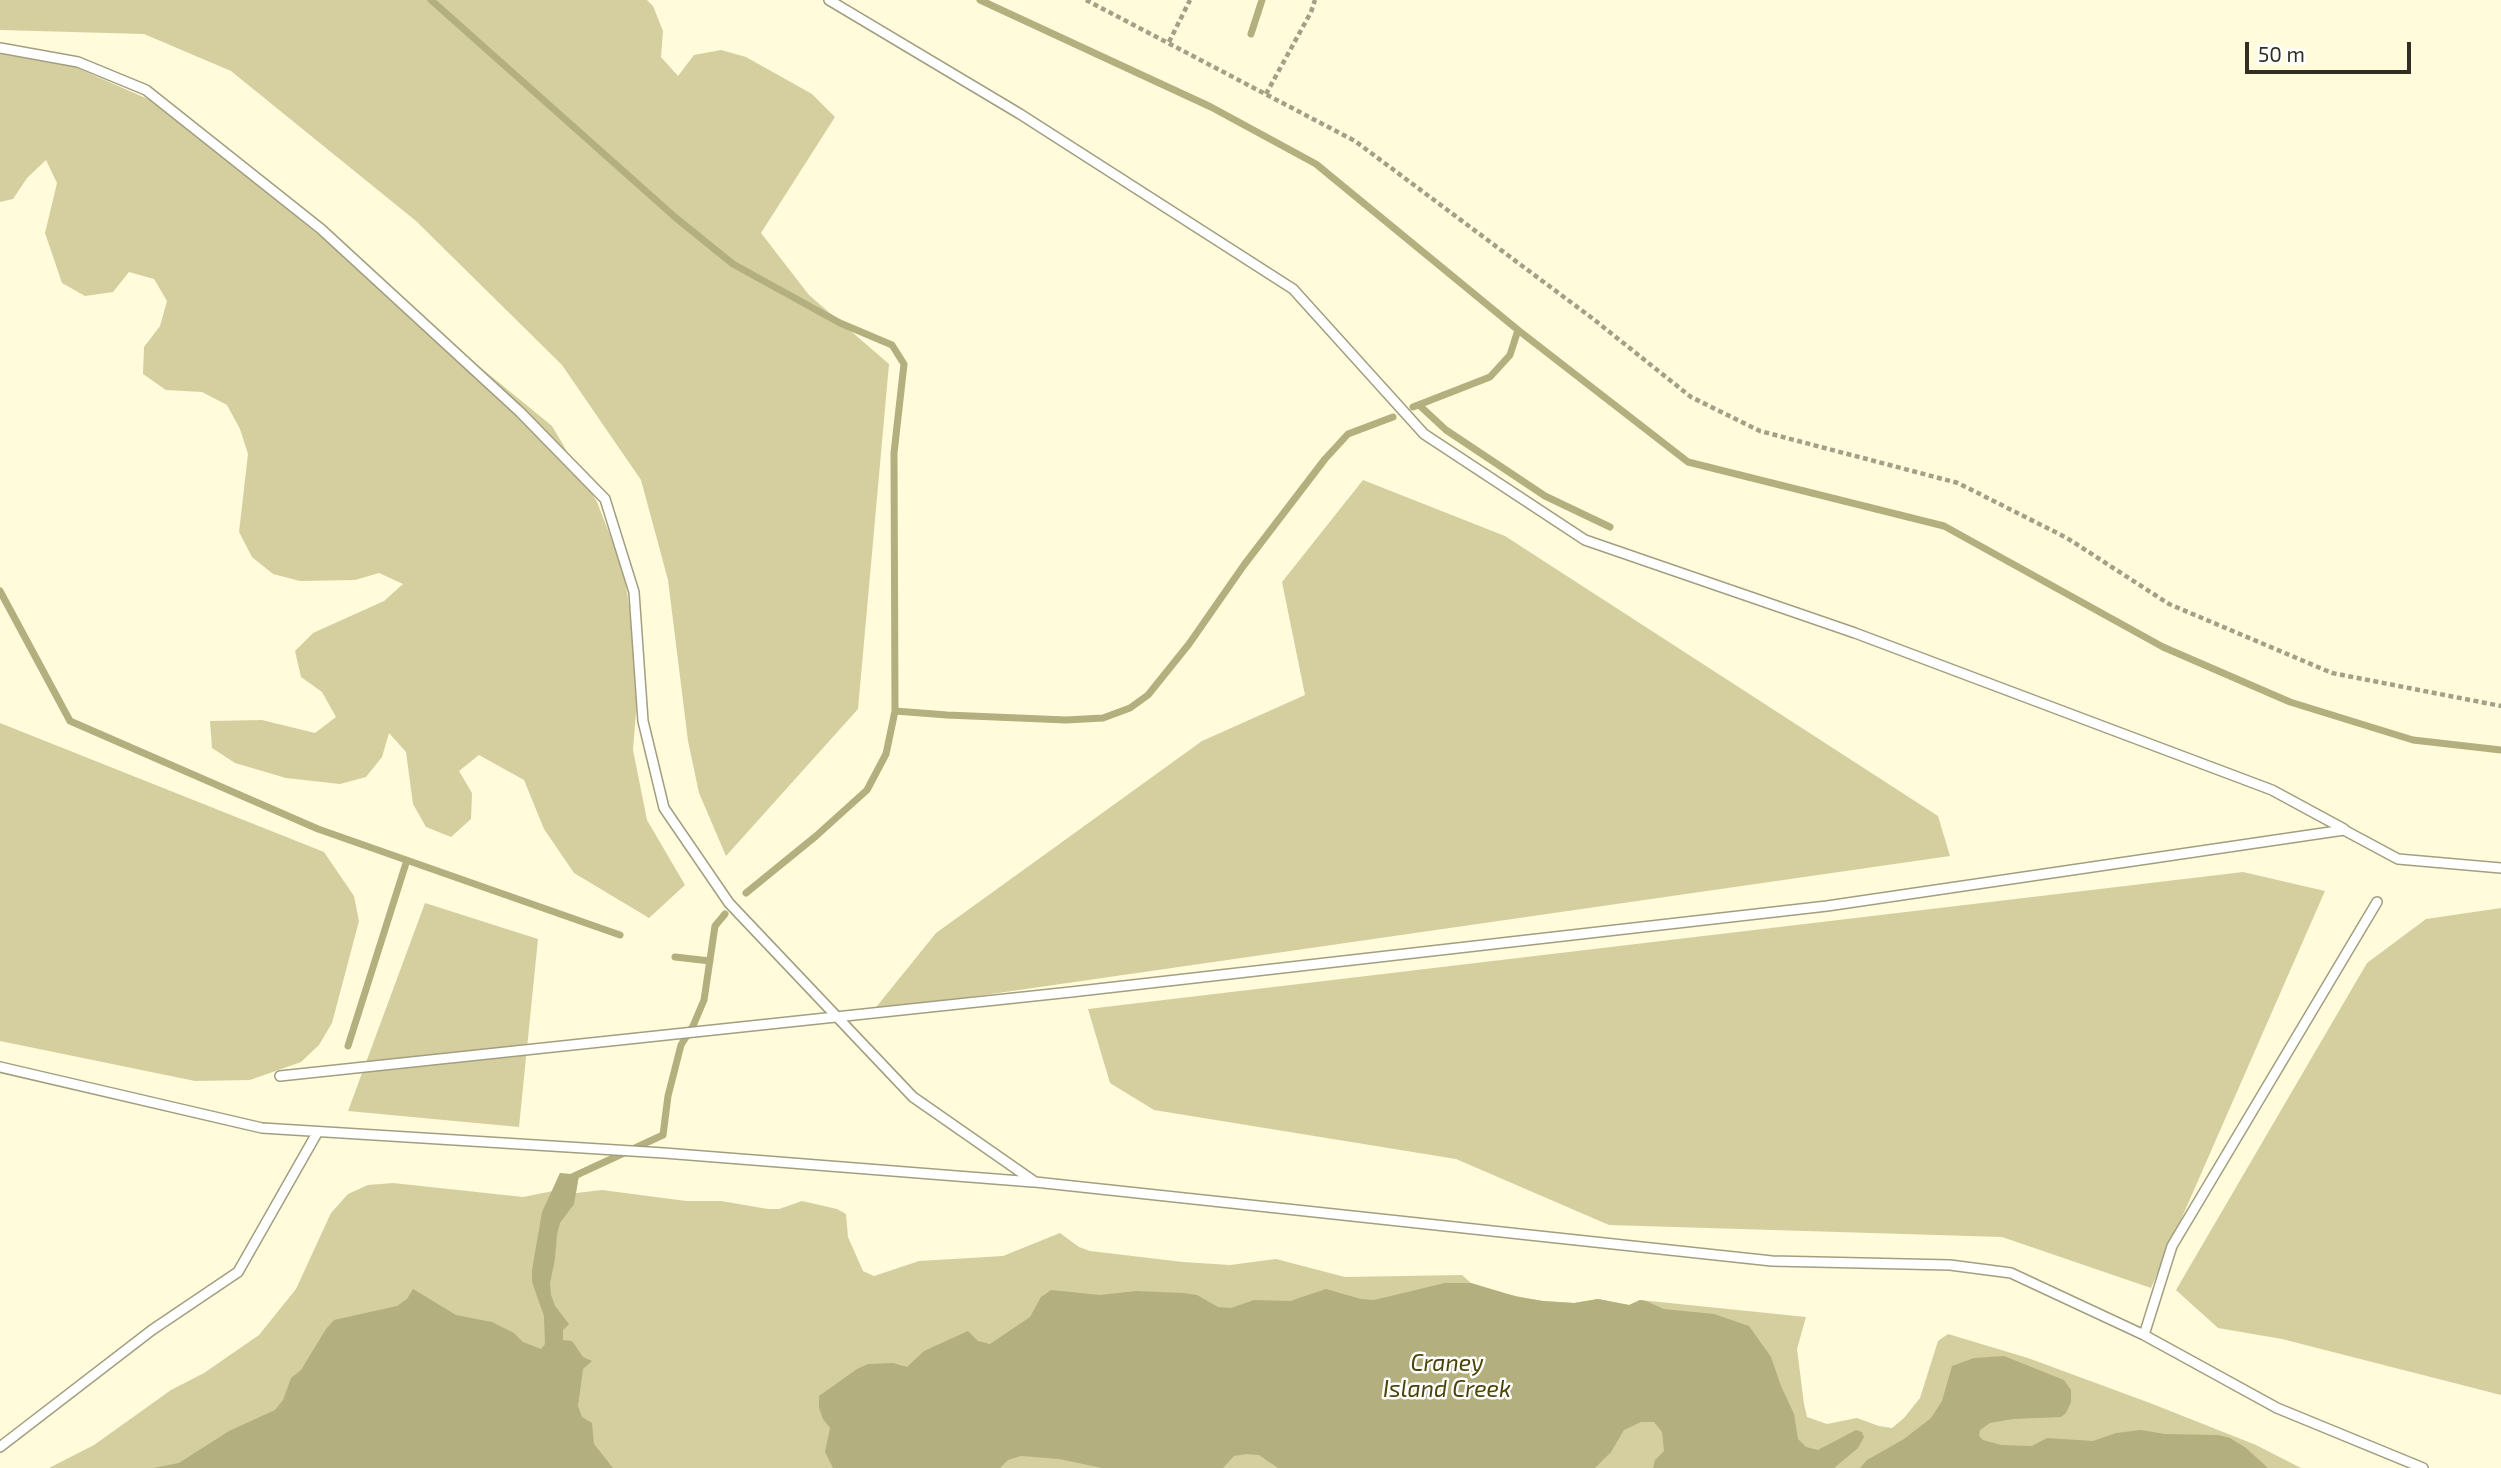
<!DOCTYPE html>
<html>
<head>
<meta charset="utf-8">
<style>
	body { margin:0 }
	#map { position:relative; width:2501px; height:1468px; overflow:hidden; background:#fffbdb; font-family:"Exo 2",sans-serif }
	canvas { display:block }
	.scale { position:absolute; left:2245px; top:42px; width:166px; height:32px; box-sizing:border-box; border:4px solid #302f22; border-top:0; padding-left:9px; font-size:21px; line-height:24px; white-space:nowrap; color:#302f22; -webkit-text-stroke:5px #fff; paint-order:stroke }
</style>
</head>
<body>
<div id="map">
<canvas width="2501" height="1468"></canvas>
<div class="scale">50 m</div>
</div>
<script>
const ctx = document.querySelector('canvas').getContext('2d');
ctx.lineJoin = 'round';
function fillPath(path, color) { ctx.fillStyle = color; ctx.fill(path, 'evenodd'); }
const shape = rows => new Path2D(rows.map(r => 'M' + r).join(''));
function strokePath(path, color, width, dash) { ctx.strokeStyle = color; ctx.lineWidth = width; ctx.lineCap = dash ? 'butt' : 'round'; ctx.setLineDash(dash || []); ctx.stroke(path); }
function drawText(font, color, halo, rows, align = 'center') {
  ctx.font = font + ' "Exo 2",sans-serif'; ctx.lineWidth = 5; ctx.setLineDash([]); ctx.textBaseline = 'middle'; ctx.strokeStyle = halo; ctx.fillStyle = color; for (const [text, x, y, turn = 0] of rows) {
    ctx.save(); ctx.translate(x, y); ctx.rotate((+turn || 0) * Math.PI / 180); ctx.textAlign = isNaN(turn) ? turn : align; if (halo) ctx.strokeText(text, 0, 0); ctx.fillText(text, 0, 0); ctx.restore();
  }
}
const green = shape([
	[0,0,647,0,653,6,663,31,661,57,678,76,694,55,721,50,746,57,812,94,835,117,761,233,809,295,889,364,858,709,726,856,699,793,688,741,668,580,641,480,562,365,416,221,231,71,144,34,0,30],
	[0,52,61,61,148,99,221,155,552,426,597,502,624,571,639,675,633,750,647,820,685,885,649,918,574,873,544,829,524,780,479,755,459,771,472,793,471,819,451,837,426,827,413,804,406,752,389,733,382,757,366,777,340,784,286,778,235,763,212,748,210,721,262,720,315,733,336,717,322,692,301,677,295,651,313,633,384,601,403,584,379,573,355,580,300,581,273,574,252,557,239,532,248,454,240,429,227,405,202,392,166,390,143,374,144,347,160,326,167,301,154,279,129,272,113,292,85,296,62,283,45,233,57,183,46,160,27,178,13,199,0,202],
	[1363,480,1505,536,1938,816,1950,856,873,1011,936,933,1202,741,1305,695,1282,582],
	[0,723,324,852,354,896,359,921,332,1023,319,1045,301,1062,250,1080,195,1081,0,1041],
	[2243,872,2325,891,2151,1288,2002,1237,1609,1225,1456,1159,1154,1110,1110,1083,1088,1009],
	[425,903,538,939,519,1127,348,1111],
	[2501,908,2501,1395,2282,1339,2218,1328,2176,1290,2367,963,2426,919],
	[560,1173,579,1175,576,1193,602,1190,686,1201,721,1201,768,1209,779,1209,802,1201,837,1209,846,1214,848,1237,863,1271,874,1276,919,1261,1003,1256,1060,1233,1079,1247,1090,1251,1183,1262,1230,1265,1276,1259,1345,1277,1462,1275,1471,1283,1500,1293,1543,1301,1574,1303,1598,1299,1629,1305,1640,1300,1806,1317,1797,1349,1804,1404,1807,1417,1827,1424,1857,1418,1879,1426,1892,1428,1904,1418,1920,1398,1938,1341,1948,1334,2028,1358,2150,1403,2256,1445,2301,1468,49,1468,94,1445,171,1390,204,1373,259,1335,296,1289,331,1213,348,1194,368,1185,393,1183,523,1197,553,1191]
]);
const water = shape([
	[560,1173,579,1175,574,1204,560,1223,557,1234,555,1259,550,1283,551,1295,555,1306,569,1324,563,1330,563,1340,572,1341,583,1357,592,1361,583,1369,578,1406,582,1417,592,1423,594,1444,613,1468,153,1468,179,1463,229,1431,275,1410,283,1400,291,1378,301,1370,326,1329,334,1320,397,1306,407,1299,413,1289,456,1315,492,1322,514,1333,523,1342,541,1349,545,1344,544,1316,532,1282,532,1270,542,1212],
	[1445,1283,1471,1283,1518,1297,1543,1301,1574,1303,1598,1299,1629,1305,1640,1300,1646,1301,1664,1309,1714,1314,1749,1326,1771,1357,1781,1386,1794,1414,1798,1439,1806,1447,1818,1450,1856,1430,1862,1432,1864,1437,1858,1448,1834,1468,1653,1468,1655,1460,1664,1451,1662,1432,1654,1422,1641,1422,1624,1430,1611,1452,1595,1468,1278,1468,1259,1455,1246,1454,1234,1456,1223,1468,1102,1468,1059,1459,1021,1456,1008,1460,1000,1468,833,1468,825,1452,830,1428,823,1419,819,1408,819,1396,857,1369,868,1364,893,1363,907,1367,924,1351,968,1331,978,1341,990,1344,1030,1317,1041,1297,1051,1290,1100,1295,1136,1291,1184,1293,1197,1295,1218,1307,1231,1308,1254,1300,1290,1301,1326,1289,1361,1299,1374,1300],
	[2004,1356,2064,1380,2071,1390,2071,1402,2066,1413,2061,1417,2013,1419,1990,1423,1980,1430,1979,1436,1983,1440,2001,1445,2032,1446,2047,1438,2093,1441,2116,1433,2141,1430,2165,1434,2218,1435,2230,1438,2246,1448,2268,1468,1860,1468,1867,1460,1904,1439,1931,1418,1942,1401,1952,1366,1974,1358]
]);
const stream = shape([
	[431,0,676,218,733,264,840,323,892,345,904,364,894,453,895,711,886,754,867,790,816,836,746,893],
	[980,0,1211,107,1316,164,1518,330,1688,462,1944,526,2163,647,2290,702,2413,740,2501,750],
	[1251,34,1262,0],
	[1419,405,1446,430,1545,496,1610,527],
	[1413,407,1490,377,1510,355,1518,330],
	[0,591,70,721,318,829,620,935],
	[895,711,947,715,1066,720,1103,718,1130,708,1148,695,1189,644,1244,565,1325,459,1348,434,1393,417],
	[675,957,710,961],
	[348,1046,407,860],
	[570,1178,663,1135,668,1096,681,1045,693,1026,704,1000,715,926,725,914]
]);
const path = shape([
	[1086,0,1355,141,1592,318,1691,397,1760,431,1958,483,2067,538,2169,604,2332,673,2501,706],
	[1169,42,1190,0],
	[1266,94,1311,12,1315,0]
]);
const lane = shape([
	[829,0,1020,114,1293,289,1424,434,1585,540,1855,633,2272,790,2344,829],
	[0,48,78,62,146,90,321,229,520,412,605,499,634,592,643,721,664,808,729,903,913,1097,1035,1182,1772,1261,1950,1265,2011,1273,2144,1335,2277,1408,2423,1468],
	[0,1067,262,1128,664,1153,1033,1182],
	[280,1076,1071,992,1827,906,2344,830,2398,859,2501,868],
	[2144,1335,2172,1246,2377,902],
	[0,1447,152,1330,238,1272,317,1133]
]);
const waterNames = [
	["Craney",1447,1363],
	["Island Creek",1447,1389]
];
fillPath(green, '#d5cfa0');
fillPath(water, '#b4af7e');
strokePath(stream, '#b4af7e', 7);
strokePath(lane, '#a29f81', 12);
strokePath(path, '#a3a088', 4.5, [5, 3.5]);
strokePath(lane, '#fff', 9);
drawText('italic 23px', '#4b4406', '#fff', waterNames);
</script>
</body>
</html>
